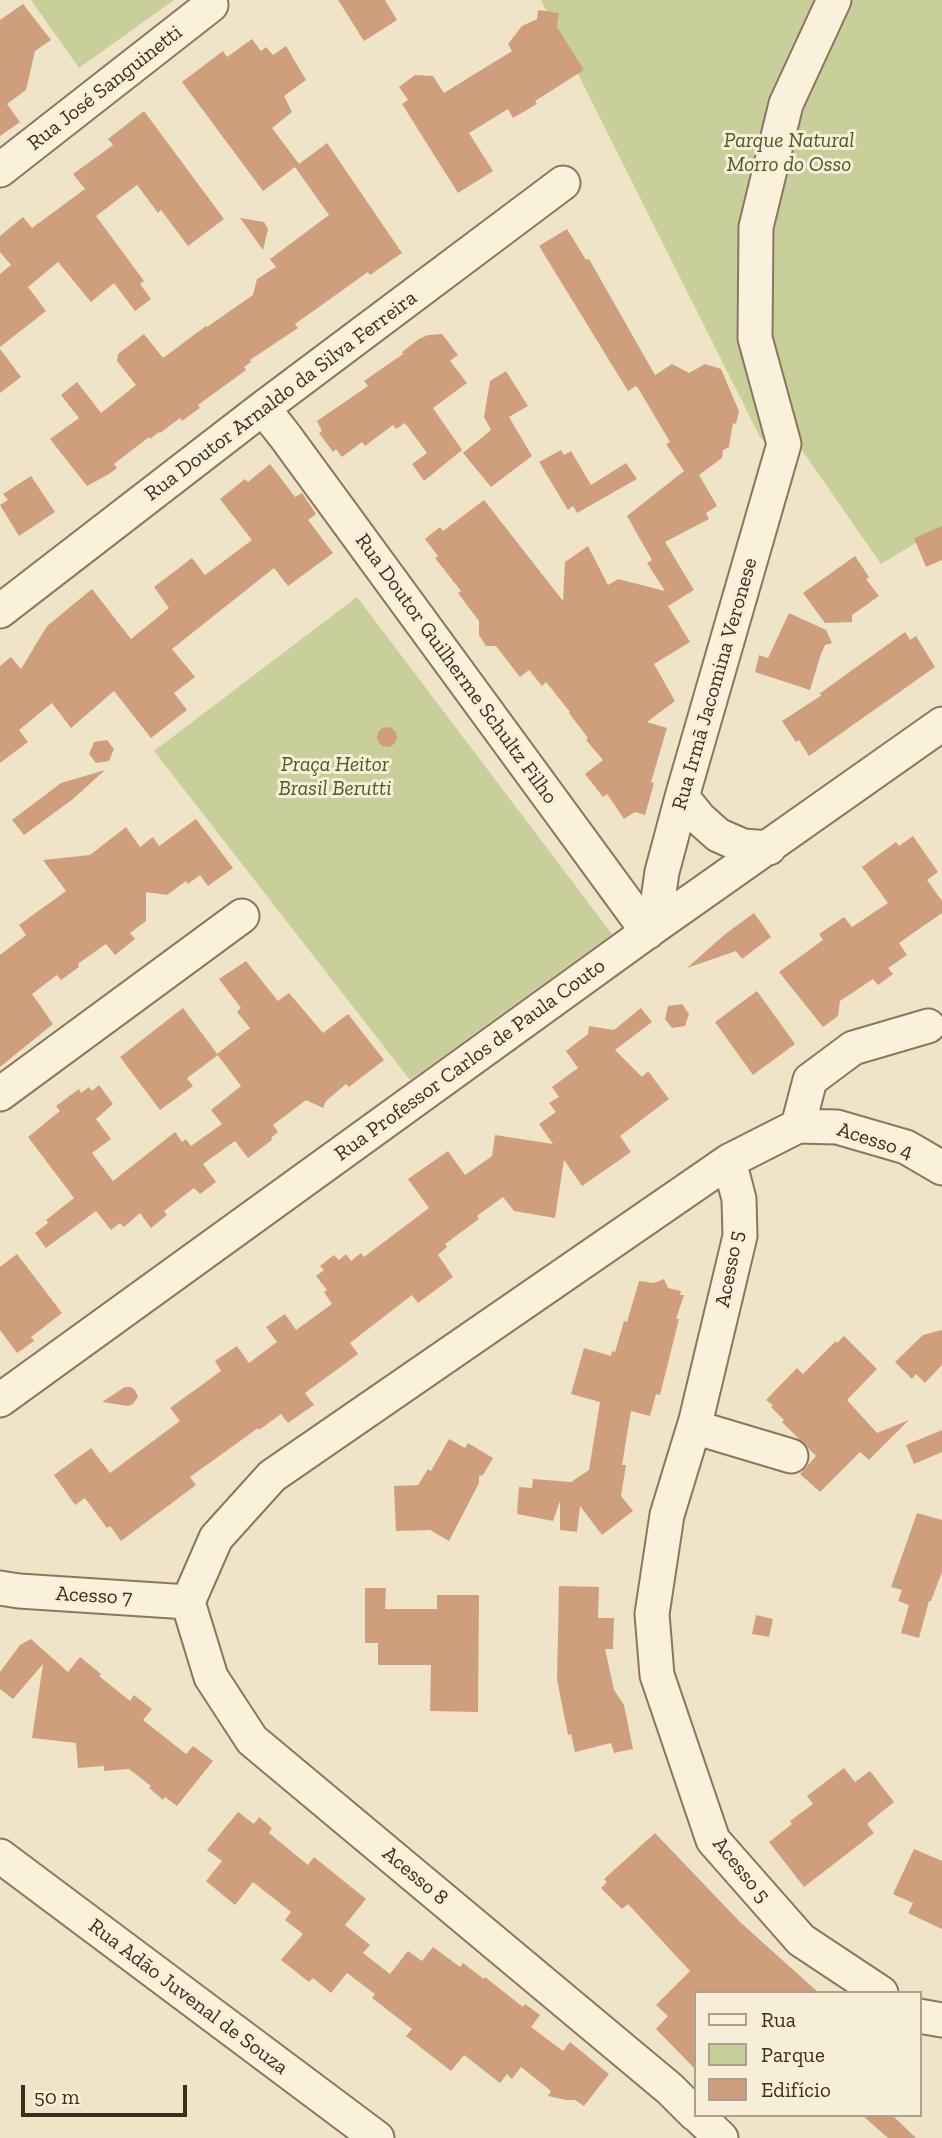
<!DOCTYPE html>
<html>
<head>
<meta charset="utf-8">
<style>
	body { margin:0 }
	#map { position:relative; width:942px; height:2138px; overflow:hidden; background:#f0e4c8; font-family:"Zilla Slab",serif }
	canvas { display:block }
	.legend { position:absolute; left:694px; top:1991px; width:228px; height:126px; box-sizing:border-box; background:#f7eed8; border:2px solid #ada18e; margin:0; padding:9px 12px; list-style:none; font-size:21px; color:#3d2e20 }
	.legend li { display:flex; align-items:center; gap:14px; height:35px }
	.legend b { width:35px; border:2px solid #ada18e }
	.scale { position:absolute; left:21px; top:2085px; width:166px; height:32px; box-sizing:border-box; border:4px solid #3d2e20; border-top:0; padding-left:9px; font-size:21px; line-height:24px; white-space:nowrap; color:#3d2e20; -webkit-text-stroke:5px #f7eed8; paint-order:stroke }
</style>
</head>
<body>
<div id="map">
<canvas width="942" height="2138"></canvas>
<ul class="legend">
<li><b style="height:9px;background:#faf1dc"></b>Rua</li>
<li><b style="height:19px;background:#c9cf9b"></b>Parque</li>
<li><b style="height:19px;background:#cf9f7d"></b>Edifício</li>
</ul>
<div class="scale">50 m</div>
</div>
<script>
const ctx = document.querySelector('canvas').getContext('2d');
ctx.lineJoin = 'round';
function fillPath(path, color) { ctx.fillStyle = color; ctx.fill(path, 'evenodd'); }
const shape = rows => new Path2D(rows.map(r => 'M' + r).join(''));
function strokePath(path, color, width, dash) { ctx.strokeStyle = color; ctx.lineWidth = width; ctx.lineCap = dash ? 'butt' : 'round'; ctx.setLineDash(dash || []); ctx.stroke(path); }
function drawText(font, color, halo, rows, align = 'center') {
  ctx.font = font + ' "Zilla Slab",serif'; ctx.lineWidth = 6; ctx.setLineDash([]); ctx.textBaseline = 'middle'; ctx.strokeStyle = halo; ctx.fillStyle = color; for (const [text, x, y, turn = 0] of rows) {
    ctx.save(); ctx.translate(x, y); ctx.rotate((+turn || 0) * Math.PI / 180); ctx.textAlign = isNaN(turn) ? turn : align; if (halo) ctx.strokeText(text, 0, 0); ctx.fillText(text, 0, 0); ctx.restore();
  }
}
const green = shape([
	[31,0,174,0,79,68],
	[541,0,942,0,942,527,881,564,799,446,761,439],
	[357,597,612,934,410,1080,154,751]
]);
const building = shape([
	[338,0,385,0,397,20,364,41],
	[23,4,51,40,35,51,26,90,7,104,20,122,0,136,0,20],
	[538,10,559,13,557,27,584,70,535,101,537,104,513,118,508,109,469,133,493,171,458,193,402,104,408,100,399,87,415,75,433,76,444,93,512,51,508,44,522,26,537,19],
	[252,39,261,51,266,47,273,55,286,46,306,80,284,96,292,112,272,128,299,164,263,191,182,82,223,51,227,57],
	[144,111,224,219,188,246,161,210,158,213,137,185,96,216,144,281,140,284,151,299,135,311,114,283,91,302,58,262,28,287,46,311,0,347,0,274,11,265,0,252,0,236,23,217,32,228,85,189,73,174,113,145,108,139],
	[327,143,402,253,370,275,368,272,295,324,298,328,250,360,251,362,244,367,246,370,198,405,200,408,182,421,180,418,160,433,159,432,150,439,149,437,114,464,117,468,109,474,87,486,50,439,79,418,61,395,77,382,101,413,136,385,117,361,118,354,144,334,163,358,206,326,207,327,253,295,257,279,276,267,270,259,329,215,295,167],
	[240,218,264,222,268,229,263,250],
	[567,229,586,260,589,259,655,375,672,364,689,373,705,364,721,369,739,411,736,424,733,423,729,447,723,450,722,458,699,475,717,506,706,513,709,519,665,542,694,590,668,606,690,642,654,664,675,701,647,722,667,728,651,782,654,783,645,815,635,812,624,819,607,794,603,797,585,774,603,760,586,740,588,738,569,713,570,712,546,682,542,686,529,670,520,677,496,646,486,646,479,635,479,621,458,593,461,591,435,558,438,556,425,539,440,527,443,531,484,500,563,601,565,562,588,546,608,585,618,579,665,591,647,563,652,560,627,516,684,471,666,444,670,442,638,388,636,386,628,391,539,246],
	[442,334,458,355,450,361,467,383,433,408,462,450,424,481,412,464,427,453,405,423,396,429,393,425,365,446,362,442,342,457,336,449,333,452,319,433,322,431,317,421,368,386,364,381,403,354,402,352,419,339,428,335],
	[0,349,21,377,0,393],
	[506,371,528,406,509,417,532,456,491,487,463,453,491,430,484,417,490,381],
	[561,450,564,455,571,451,591,485,626,463,637,479,577,513,573,506,568,510,539,462],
	[270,464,295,497,302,493,316,514,308,520,333,553,288,586,274,568,172,649,195,677,174,693,187,710,151,738,114,691,71,728,52,703,19,730,28,742,0,763,0,666,11,657,21,669,47,626,92,589,131,639,169,608,154,587,192,558,205,575,252,540,220,499,245,479,248,482],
	[31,476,55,512,19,536,0,505,8,500,3,494],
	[942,526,942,560,926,567,914,538],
	[855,556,869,577,866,579,879,596,852,615,852,622,825,623,803,593],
	[789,613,826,630,832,643,825,645,821,654,810,690,755,672,759,655,768,658],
	[905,632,910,640,916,636,935,667,809,756,799,740,796,742,782,721,822,695,819,694],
	'377 737a10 10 0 1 1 20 0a10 10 0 1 1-20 0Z',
	[107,740,114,749,109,761,96,763,89,754,94,742],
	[105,770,73,799,24,835,12,820,61,783],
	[196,819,233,868,208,886,200,875,188,884,186,881,167,895,146,892,146,921,130,933,135,939,115,955,106,944,79,963,78,965,79,967,61,980,57,975,32,994,53,1024,0,1067,0,955,26,935,19,925,66,891,43,860,90,855,126,827,140,847,153,837,159,846],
	[913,836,938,872,927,880,942,901,942,913,899,943,907,955,888,968,893,974,878,985,873,979,840,1001,838,1016,823,1027,779,972,823,940,819,934,844,917,852,927,888,903,862,867,896,842,899,846],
	[754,913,771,937,742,959,736,951,687,968,724,935],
	[246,961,278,1001,289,993,323,1033,348,1014,384,1060,349,1087,346,1084,326,1101,323,1108,306,1100,273,1125,278,1132,271,1138,272,1140,248,1158,235,1141,203,1164,216,1182,200,1194,194,1188,164,1211,167,1215,151,1228,140,1213,124,1227,120,1223,111,1230,96,1211,46,1248,35,1233,48,1223,46,1220,74,1198,28,1137,60,1111,56,1106,79,1089,81,1093,89,1087,92,1091,99,1085,113,1104,96,1119,111,1139,92,1153,113,1181,175,1132,182,1142,186,1139,191,1146,222,1124,211,1110,241,1086,217,1054,250,1028,237,1012,241,1008,219,979],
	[757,991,795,1044,753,1075,715,1022],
	[682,1004,689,1014,685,1026,672,1028,665,1019,668,1006],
	[183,1008,218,1055,187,1078,193,1086,160,1110,120,1057],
	[641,1008,652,1022,615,1050,642,1077,648,1071,669,1099,620,1136,631,1152,582,1186,564,1160,555,1218,514,1211,503,1197,477,1216,479,1219,445,1244,447,1247,438,1255,453,1277,418,1303,412,1295,350,1343,358,1354,305,1393,314,1405,288,1423,281,1414,259,1430,258,1428,190,1477,196,1485,121,1541,110,1526,107,1528,85,1498,75,1505,54,1475,91,1448,110,1473,180,1421,170,1408,221,1371,215,1361,237,1346,249,1363,277,1342,266,1327,285,1314,296,1330,332,1304,324,1292,327,1290,316,1276,324,1270,320,1266,334,1255,339,1260,346,1254,351,1261,361,1253,364,1257,429,1208,408,1179,448,1151,465,1175,492,1156,495,1135,553,1144,539,1124,556,1112,549,1103,559,1097,552,1087,578,1068,566,1051,588,1034,589,1026,614,1030],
	[17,1254,62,1313,31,1337,34,1341,17,1353,0,1330,0,1267],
	[664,1279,668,1288,681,1291,680,1295,684,1295,676,1319,679,1319,660,1395,656,1394,650,1416,631,1411,622,1465,626,1465,621,1496,633,1511,602,1535,580,1506,577,1532,560,1530,560,1501,553,1521,517,1514,519,1487,532,1488,533,1479,571,1482,589,1470,600,1402,571,1394,584,1348,611,1356,612,1351,615,1352,624,1321,627,1322,639,1281,654,1283],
	[942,1330,942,1365,925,1383,916,1374,912,1379,895,1362,923,1335],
	[844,1336,877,1369,847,1400,877,1433,909,1420,869,1460,860,1452,820,1492,800,1474,816,1456,782,1422,784,1420,771,1407,773,1405,766,1400,797,1368,803,1374,836,1341,837,1343],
	[125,1387,131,1387,135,1390,138,1397,133,1404,128,1406,102,1402],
	[942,1430,942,1452,914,1464,906,1445],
	[449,1439,465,1448,468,1443,493,1458,483,1475,479,1476,479,1483,449,1541,430,1530,396,1531,394,1486,418,1485,428,1469,431,1471],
	[917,1513,942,1520,942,1572,931,1601,929,1601,919,1638,901,1633,909,1605,898,1601,902,1590,891,1587],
	[559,1586,599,1587,598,1618,614,1618,613,1649,605,1649,614,1690,624,1705,633,1749,614,1753,611,1743,575,1752,571,1734,568,1735,557,1680],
	[365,1588,386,1588,385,1609,437,1609,437,1595,479,1595,478,1712,430,1711,431,1665,378,1665,378,1643,365,1643],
	[756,1615,773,1619,769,1637,752,1634],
	[31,1639,68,1672,80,1657,101,1674,99,1676,130,1701,134,1695,152,1709,143,1720,186,1754,193,1746,213,1761,177,1806,165,1797,163,1800,149,1788,151,1786,129,1769,104,1771,104,1766,78,1768,76,1743,32,1738,43,1664,13,1699,0,1689,0,1672,20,1645],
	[844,1768,855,1782,870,1771,894,1802,867,1824,874,1833,804,1887,769,1842,792,1824,790,1821,813,1804,807,1796],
	[238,1812,254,1824,259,1817,272,1828,269,1833,308,1865,314,1857,366,1899,345,1925,370,1945,363,1953,390,1974,408,1951,422,1961,433,1947,460,1967,463,1963,484,1979,485,1977,523,2007,525,2004,540,2015,531,2027,563,2051,570,2042,609,2074,584,2106,575,2100,566,2100,548,2096,551,2091,521,2067,512,2079,507,2074,500,2083,464,2055,451,2071,406,2036,412,2029,372,1998,375,1994,347,1973,331,1993,313,1978,309,1982,281,1960,303,1934,285,1920,291,1912,253,1882,235,1905,206,1881,222,1861,207,1850],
	[655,1833,740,1922,819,1993,695,1993,695,2069,656,2029,668,2016,656,2005,690,1971,628,1904,622,1909,601,1888,607,1882,604,1879],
	[914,1849,942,1861,942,1929,908,1913,913,1903,893,1894],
	[862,2115,892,2115,916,2138,888,2138]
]);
const minor = shape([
	[0,170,211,5],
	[263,408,285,436,648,932],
	[0,611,263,408,563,183],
	[682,797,699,818,718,835,743,846,769,848],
	[654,927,662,872,682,797,784,444,755,338,756,227,786,104,834,0],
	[0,1094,242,916],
	[798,1126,810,1080,853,1048,928,1026],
	[729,1161,798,1126,837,1127,906,1147,942,1168],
	[0,1400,654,927,942,724],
	[694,1427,791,1456],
	[0,1588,19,1591,188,1602],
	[188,1602,216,1538,272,1476,729,1161,739,1199,740,1236,696,1420,667,1515,652,1614,657,1675,713,1840,801,1940,881,1993],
	[188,1602,211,1677,252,1740,670,2089,695,2114],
	[0,1856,377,2138],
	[919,2016,942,2020],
	[697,2115,721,2138]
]);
const streetNames = [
	["Rua José Sanguinetti",105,88,-38],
	["Rua Doutor Arnaldo da Silva Ferreira",281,396,-37],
	["Rua Doutor Guilherme Schultz Filho",456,669,54],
	["Rua Irmã Jacomina Veronese",715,684,-74],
	["Rua Professor Carlos de Paula Couto",470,1060,-36],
	["Acesso 4",875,1141,18],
	["Acesso 5",730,1269,-79],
	["Acesso 7",94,1596,3],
	["Acesso 5",741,1870,51],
	["Acesso 8",415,1876,40],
	["Rua Adão Juvenal de Souza",188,1997,37]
];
const parkNames = [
	["Parque Natural",789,141],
	["Morro do Osso",789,165],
	["Praça Heitor",335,765],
	["Brasil Berutti",335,789]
];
fillPath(green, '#c9cf9b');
fillPath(building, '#cf9f7d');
strokePath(minor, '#8d765c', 37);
strokePath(minor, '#faf1dc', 33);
drawText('21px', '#3d2e20', '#f7eed8', streetNames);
drawText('italic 21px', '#4d5a26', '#f7eed8', parkNames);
</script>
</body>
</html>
